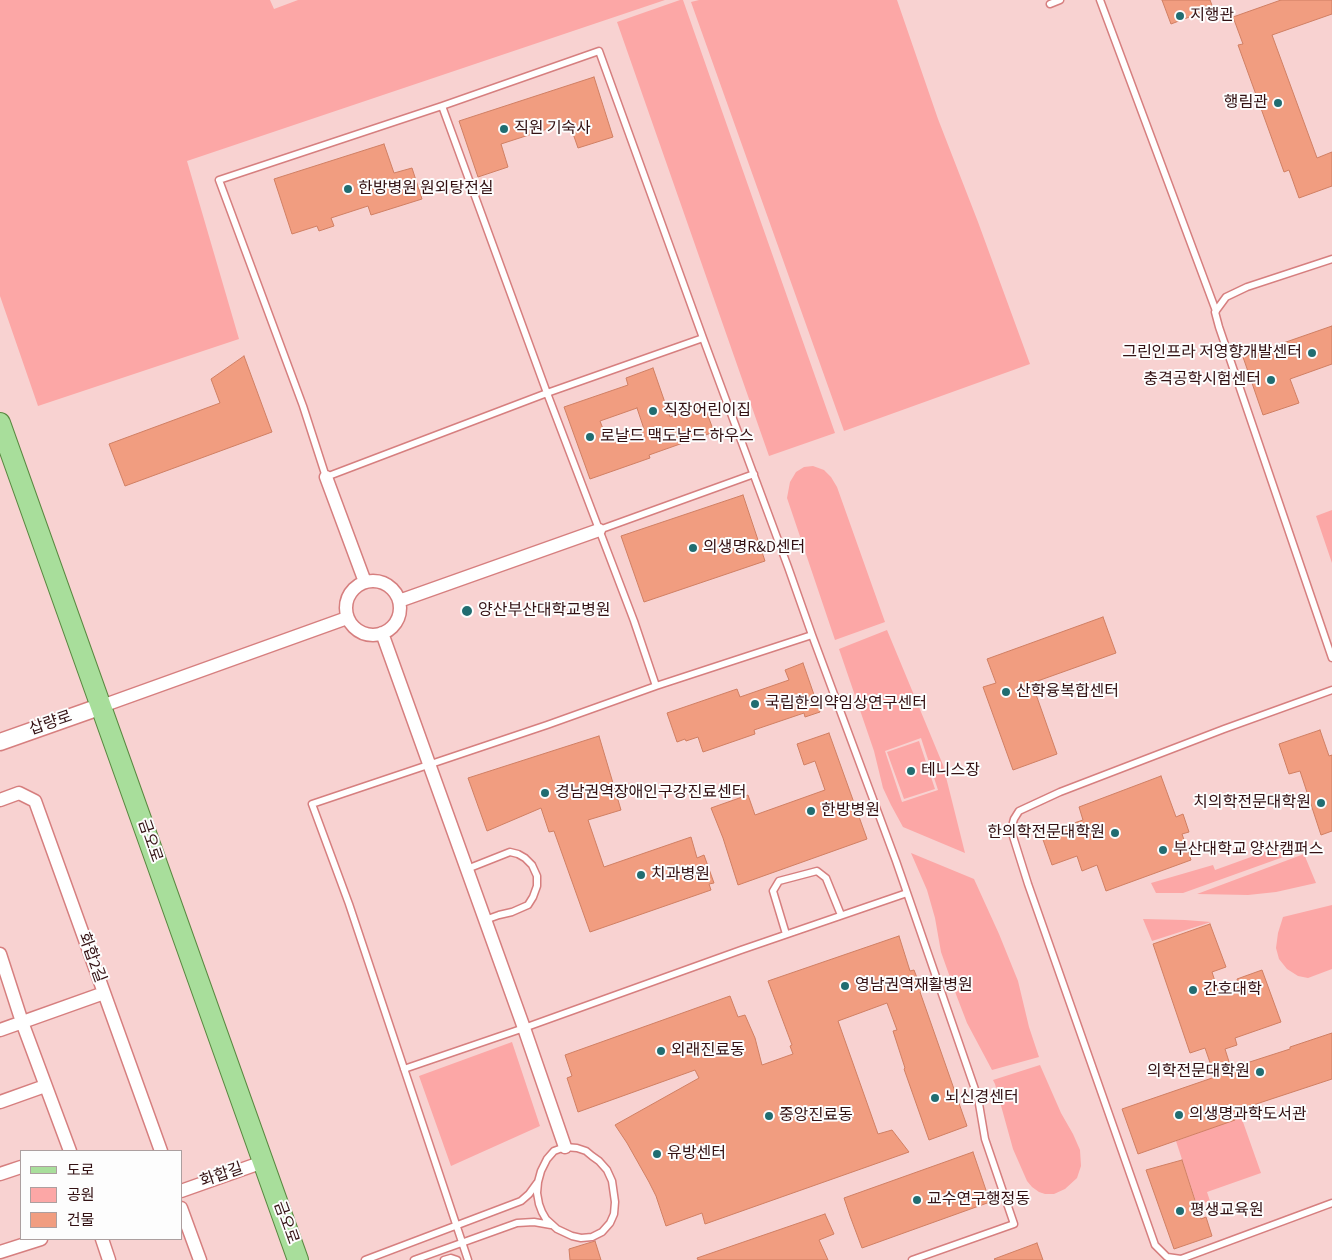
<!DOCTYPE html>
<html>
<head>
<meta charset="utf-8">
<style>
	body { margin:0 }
	#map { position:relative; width:1332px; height:1260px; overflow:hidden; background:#f8d2d1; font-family:"Source Sans 3","Noto Sans KR",sans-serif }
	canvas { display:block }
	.legend { position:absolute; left:20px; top:1150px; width:162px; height:90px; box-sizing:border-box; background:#fdfdfd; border:1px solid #ac9f9f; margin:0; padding:6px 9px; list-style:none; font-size:15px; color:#331113 }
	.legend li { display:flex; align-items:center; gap:10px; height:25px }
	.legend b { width:25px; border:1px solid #ac9f9f }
</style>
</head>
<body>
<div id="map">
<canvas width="1332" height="1260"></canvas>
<ul class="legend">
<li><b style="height:6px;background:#a8de9b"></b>도로</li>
<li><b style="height:14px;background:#fca7a6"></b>공원</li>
<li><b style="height:14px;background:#f19d80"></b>건물</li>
</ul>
</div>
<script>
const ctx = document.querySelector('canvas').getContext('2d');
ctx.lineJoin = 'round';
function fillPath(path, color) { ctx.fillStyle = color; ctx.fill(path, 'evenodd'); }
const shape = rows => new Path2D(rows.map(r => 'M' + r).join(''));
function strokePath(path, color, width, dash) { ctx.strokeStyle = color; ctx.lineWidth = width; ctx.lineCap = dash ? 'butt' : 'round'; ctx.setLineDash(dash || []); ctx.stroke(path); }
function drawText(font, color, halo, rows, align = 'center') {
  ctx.font = font + ' "Source Sans 3","Noto Sans KR",sans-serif'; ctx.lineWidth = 4; ctx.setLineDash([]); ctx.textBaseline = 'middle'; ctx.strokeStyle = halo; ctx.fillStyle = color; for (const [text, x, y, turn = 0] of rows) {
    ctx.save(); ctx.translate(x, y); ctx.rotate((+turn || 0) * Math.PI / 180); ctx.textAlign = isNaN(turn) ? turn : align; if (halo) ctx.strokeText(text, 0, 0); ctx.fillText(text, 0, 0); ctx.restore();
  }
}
const green = shape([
	[0,0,270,0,274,9,298,0,665,0,187,161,239,339,38,406,0,296],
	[680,0,683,0,835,433,769,456,617,22],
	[699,0,897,0,938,119,978,222,1030,364,844,431,691,2],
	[813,466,824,470,831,477,837,487,885,622,835,640,787,498,790,482,796,472,804,467],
	[1332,510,1332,563,1316,516],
	[887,630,943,765,965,853,903,827,891,805,883,788,874,751,839,649],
	[921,738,938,790,902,802,885,751],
	[919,741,935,789,904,799,887,752],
	[1298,840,1300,851,1183,893,1156,893,1151,883,1213,865,1215,870],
	[911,853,974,879,999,934,1018,981,1029,1027,1039,1057,992,1070,967,1023,957,997,941,952,935,918,927,890],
	[1304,854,1316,883,1276,892,1248,895,1197,894],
	[1332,905,1332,969,1308,978,1298,976,1287,969,1279,959,1276,948,1278,933,1283,917],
	[1143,919,1185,920,1211,922,1152,941],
	[512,1042,540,1126,451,1166,419,1076],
	[1040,1065,1061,1113,1073,1134,1080,1150,1081,1166,1077,1178,1065,1189,1054,1194,1045,1194,1039,1192,1032,1187,1027,1181,1013,1149,995,1084,993,1080],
	[1238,1108,1261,1173,1207,1192,1210,1201,1197,1205,1176,1141,1234,1120,1231,1110]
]);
const building = shape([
	[1162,0,1210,0,1213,8,1171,24,1162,0],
	[1281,0,1332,0,1332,14,1272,35,1317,158,1332,152,1332,186,1299,198,1289,170,1284,172,1238,45,1243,44,1233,17,1281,0],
	[594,77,613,137,578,148,569,122,501,144,508,167,478,177,459,121,594,77],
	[384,144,394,173,412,168,422,199,371,215,368,206,331,218,334,226,319,231,317,226,292,234,274,179,384,144],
	[1332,326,1332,364,1290,379,1299,403,1263,415,1243,357,1332,326],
	[244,356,272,432,125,486,109,444,220,403,211,379,244,356],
	[653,368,670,417,704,405,714,432,649,455,650,458,590,479,564,407,628,385,626,378,653,368],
	[637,408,644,429,608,442,600,421,637,408],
	[743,495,765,561,644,602,621,536,743,495],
	[1103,617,1116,653,1032,683,1057,754,1013,770,983,687,996,683,987,659,1103,617],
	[803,663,820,712,805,717,804,713,754,730,755,734,703,752,698,737,686,741,685,739,677,742,667,713,737,689,740,697,789,680,785,670,803,663],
	[1320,730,1329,756,1332,755,1332,831,1321,835,1300,771,1289,774,1279,744,1320,730],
	[829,733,867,839,738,885,723,838,711,808,748,795,755,815,825,790,815,761,804,765,797,744,829,733],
	[599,736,621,810,588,820,604,867,691,837,697,858,704,855,714,883,709,884,711,890,590,932,554,831,549,832,541,808,487,831,468,778,599,736],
	[1161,776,1176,817,1183,814,1189,832,1182,834,1191,860,1106,891,1097,865,1082,871,1077,856,1052,865,1041,834,1083,820,1079,807,1161,776],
	[1210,924,1226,967,1212,972,1219,994,1239,987,1237,979,1262,970,1281,1022,1235,1038,1237,1045,1225,1049,1231,1068,1290,1049,1290,1047,1332,1033,1332,1079,1232,1112,1235,1120,1138,1154,1122,1109,1215,1077,1205,1048,1190,1053,1153,944,1210,924],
	[899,936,910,971,914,970,922,991,920,992,967,1126,929,1140,904,1069,905,1068,893,1031,897,1030,887,1003,838,1021,878,1134,892,1130,909,1152,705,1224,702,1213,666,1226,656,1196,649,1182,627,1143,615,1125,699,1078,695,1070,578,1112,567,1078,572,1076,565,1055,730,996,738,1017,745,1015,755,1038,762,1065,793,1054,790,1046,792,1045,768,981,899,936],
	[973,1152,990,1202,862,1248,850,1216,844,1198,973,1152],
	[1182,1160,1201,1219,1206,1217,1212,1236,1174,1249,1146,1170,1182,1160],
	[825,1214,834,1234,819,1240,828,1260,698,1260,697,1258,825,1214],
	[595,1241,601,1260,570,1260,569,1249,595,1241],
	[1037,1243,1043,1260,995,1260,994,1259,1037,1243]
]);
const service = shape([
	[1100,0,1216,311],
	[1050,4,1060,0],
	[442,106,547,393,634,621,656,686],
	[1332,259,1247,287,1226,297,1215,312,1219,327,1332,658],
	[703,338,547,393,326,477,303,406,219,180,442,106,599,51,703,338,788,567,812,635,896,861,978,1098,985,1139,1014,1224,912,1260],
	[599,530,754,474],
	[1332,690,1224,729,1060,792,1019,811,1014,819,1011,830,1028,884,1155,1245,1167,1257,1181,1259,1332,1203],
	[467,869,510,852,518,854,525,858,532,865,537,876,537,886,533,897,528,905,512,912,499,915,485,920],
	[786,934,773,891,779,881,817,871,826,878,841,915],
	[404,1069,524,1028,741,950,907,893],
	[565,1147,577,1148,586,1151,592,1156,599,1161,607,1170,612,1181,615,1202,614,1214,610,1223,602,1232,592,1237,581,1238,572,1236,557,1229,546,1219,542,1212,539,1204,537,1193,538,1182,541,1171,547,1159,554,1151,565,1147],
	[365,1260,521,1201,529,1194,537,1183],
	[414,1260,517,1223,534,1222,551,1225],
	[444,1260,451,1258,457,1260],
	[468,1260,349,904,312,804,547,725,656,686,812,635]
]);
const minor = shape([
	[326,477,365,582],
	'346 608a27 27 0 1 1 54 0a27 27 0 1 1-54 0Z',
	[399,601,599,530],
	[382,633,524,1028,565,1147],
	[102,706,347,618],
	[0,800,19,793,35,801,161,1151],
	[0,954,22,1022,70,1151],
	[0,1030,104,993],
	[0,1102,45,1086],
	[0,1174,21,1167],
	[181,1191,263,1162],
	[181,1208,200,1260],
	[102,1239,109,1260],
	[0,1252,41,1239]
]);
const tertiary = shape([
	[0,742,102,706]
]);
const primary = shape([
	[0,423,298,1260]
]);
const markers = [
	[1180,16,5,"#216d71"],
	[1278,103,5,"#216d71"],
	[504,129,5,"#216d71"],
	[348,189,5,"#216d71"],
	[1312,353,5,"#216d71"],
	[1271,380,5,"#216d71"],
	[653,411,5,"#216d71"],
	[590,437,5,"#216d71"],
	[693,548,5,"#216d71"],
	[467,611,6,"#216d71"],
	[1006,692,5,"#216d71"],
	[755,704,5,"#216d71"],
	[911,771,5,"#216d71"],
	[545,793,5,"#216d71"],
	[1321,803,5,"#216d71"],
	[811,811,5,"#216d71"],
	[1115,833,5,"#216d71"],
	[1163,850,5,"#216d71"],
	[641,875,5,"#216d71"],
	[845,986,5,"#216d71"],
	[1193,990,5,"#216d71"],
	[661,1051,5,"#216d71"],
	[1260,1072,5,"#216d71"],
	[935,1098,5,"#216d71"],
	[1179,1115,5,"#216d71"],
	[769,1116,5,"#216d71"],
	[657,1154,5,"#216d71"],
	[917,1200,5,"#216d71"],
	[1180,1211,5,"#216d71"]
];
const poiNames = [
	["지행관",1190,16],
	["행림관",1268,103,"right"],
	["직원 기숙사",514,129],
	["한방병원 원외탕전실",358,189],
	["그린인프라 저영향개발센터",1302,353,"right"],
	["충격공학시험센터",1261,380,"right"],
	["직장어린이집",663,411],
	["로날드 맥도날드 하우스",600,437],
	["의생명R&D센터",703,548],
	["양산부산대학교병원",478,611],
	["산학융복합센터",1016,692],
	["국립한의약임상연구센터",765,704],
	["테니스장",921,771],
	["경남권역장애인구강진료센터",555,793],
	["치의학전문대학원",1311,803,"right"],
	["한방병원",821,811],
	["한의학전문대학원",1105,833,"right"],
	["부산대학교 양산캠퍼스",1173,850],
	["치과병원",651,875],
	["영남권역재활병원",855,986],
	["간호대학",1203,990],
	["외래진료동",671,1051],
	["의학전문대학원",1250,1072,"right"],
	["뇌신경센터",945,1098],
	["의생명과학도서관",1189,1115],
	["중앙진료동",779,1116],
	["유방센터",667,1154],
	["교수연구행정동",927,1200],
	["평생교육원",1190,1211]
];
const streetNames = [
	["삽량로",51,724,-19],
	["금오로",149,841,71],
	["화합2길",91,958,70],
	["화합길",222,1176,-19],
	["금오로",285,1223,70]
];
fillPath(green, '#fca7a6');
fillPath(building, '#f19d80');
strokePath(building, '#d07f63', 1);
strokePath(service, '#d67f7f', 9);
strokePath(minor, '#d67f7f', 15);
strokePath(tertiary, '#d67f7f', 19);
strokePath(primary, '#598840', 22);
strokePath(service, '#fff', 6);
strokePath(minor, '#fff', 12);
strokePath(tertiary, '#fff', 16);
strokePath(primary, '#a8de9b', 20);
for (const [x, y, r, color] of markers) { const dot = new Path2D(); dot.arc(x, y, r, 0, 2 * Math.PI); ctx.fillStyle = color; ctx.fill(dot); strokePath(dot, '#fdfdfd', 2); }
drawText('16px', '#331113', '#fdfdfd', poiNames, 'left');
drawText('16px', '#331113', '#fdfdfd', streetNames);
</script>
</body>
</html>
